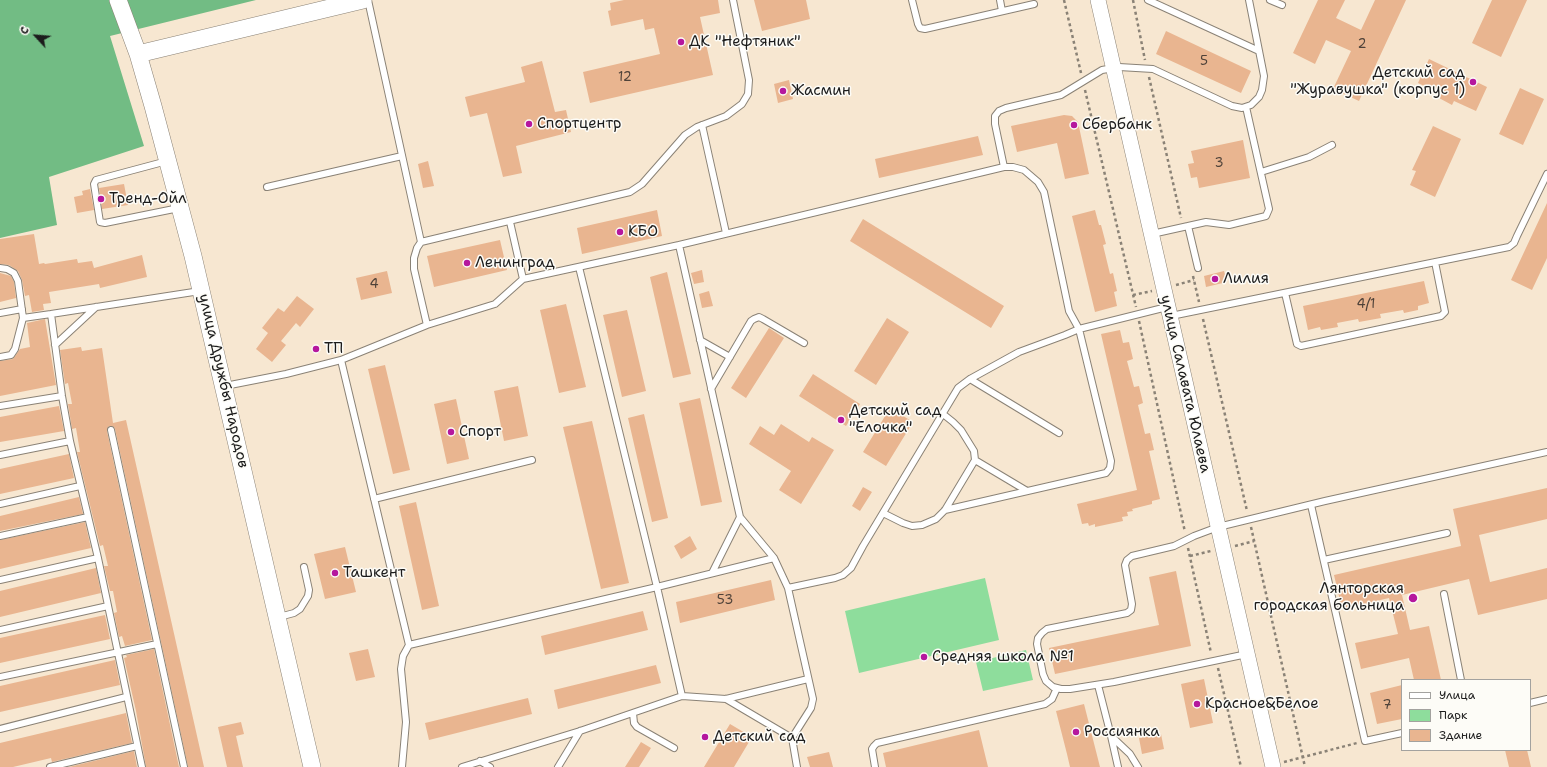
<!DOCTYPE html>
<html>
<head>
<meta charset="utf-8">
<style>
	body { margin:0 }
	#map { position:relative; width:1547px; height:767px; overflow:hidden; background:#f7e7d1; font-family:"Shantell Sans",sans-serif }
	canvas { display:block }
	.legend { position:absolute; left:1401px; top:679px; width:130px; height:72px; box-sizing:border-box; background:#fdfcf7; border:1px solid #a3a29f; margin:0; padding:5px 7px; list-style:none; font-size:12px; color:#1c1c1c }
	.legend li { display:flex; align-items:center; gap:8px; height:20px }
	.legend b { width:20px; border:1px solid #a3a29f }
	.north { position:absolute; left:16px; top:16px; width:40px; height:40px; -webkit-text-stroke:3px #fdfcf7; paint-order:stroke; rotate:296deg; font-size:11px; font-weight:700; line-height:16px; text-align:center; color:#1c1c1c }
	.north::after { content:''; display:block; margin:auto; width:14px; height:18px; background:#1c1c1c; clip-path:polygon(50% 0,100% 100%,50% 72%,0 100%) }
</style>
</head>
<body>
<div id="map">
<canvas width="1547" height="767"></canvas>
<ul class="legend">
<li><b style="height:5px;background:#fff"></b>Улица</li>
<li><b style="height:11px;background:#8edd9c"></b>Парк</li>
<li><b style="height:11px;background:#e9b590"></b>Здание</li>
</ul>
<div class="north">С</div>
</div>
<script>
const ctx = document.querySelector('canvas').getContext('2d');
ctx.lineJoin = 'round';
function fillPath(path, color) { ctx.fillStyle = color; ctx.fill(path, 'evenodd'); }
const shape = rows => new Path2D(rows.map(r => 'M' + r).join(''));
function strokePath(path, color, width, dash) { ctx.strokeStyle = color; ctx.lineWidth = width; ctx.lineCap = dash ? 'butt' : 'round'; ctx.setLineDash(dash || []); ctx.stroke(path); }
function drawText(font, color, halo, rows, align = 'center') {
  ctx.font = font + ' "Shantell Sans",sans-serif'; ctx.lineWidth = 3; ctx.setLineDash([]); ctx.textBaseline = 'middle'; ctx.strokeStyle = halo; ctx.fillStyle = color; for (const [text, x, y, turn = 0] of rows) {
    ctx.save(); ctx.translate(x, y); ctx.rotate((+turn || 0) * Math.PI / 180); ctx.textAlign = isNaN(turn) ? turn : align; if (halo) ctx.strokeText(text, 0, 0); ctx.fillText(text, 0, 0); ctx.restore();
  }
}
const green = shape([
	[985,578,999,640,859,673,845,611],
	[1026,650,1033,680,983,691,976,662]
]);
const forest = shape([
	[0,0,256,0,110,36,144,146,49,177,57,225,0,238]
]);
const building = shape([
	[624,0,718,0,720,13,700,17,713,75,590,103,583,72,660,54,654,28,645,30,643,19,611,26,608,11,611,10,610,3],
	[754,0,806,0,810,19,762,31],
	[1318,0,1345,0,1336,18,1361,30,1375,0,1406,0,1359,101,1333,89,1351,51,1326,40,1315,64,1293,53],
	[1492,0,1527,0,1501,57,1472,43],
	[1166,31,1251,71,1241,93,1156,54],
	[1429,59,1487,87,1476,111,1454,101,1452,105,1439,98,1441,94,1418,83],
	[542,61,555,112,566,110,571,132,516,146,522,173,503,177,487,113,470,117,465,97,525,82,521,67],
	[789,80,793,99,778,103,774,84],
	[1520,88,1544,99,1523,145,1499,134],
	[1064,115,1072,116,1078,122,1089,174,1065,179,1057,143,1017,152,1011,126],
	[1433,126,1461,139,1435,197,1410,185,1416,171,1412,170],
	[978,136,983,155,879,178,875,159],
	[1243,140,1250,178,1199,188,1197,177,1191,178,1188,164,1194,163,1191,151],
	[428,161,434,186,423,188,418,164],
	[124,184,128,205,102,209,99,188],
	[90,189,94,210,77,213,74,197,83,195,82,191],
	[1547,203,1547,258,1532,290,1511,280],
	[657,210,662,236,582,254,577,228],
	[1095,210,1099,225,1101,225,1106,244,1103,245,1110,274,1113,273,1117,291,1114,292,1117,306,1095,312,1072,216],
	[863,219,1004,306,991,328,850,241],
	[34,234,39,264,44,263,45,264,77,259,78,263,92,261,94,268,142,255,147,277,100,288,99,284,49,292,51,303,43,304,44,310,32,312,29,295,25,296,22,280,18,271,9,265,0,264,0,239],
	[500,240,507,270,434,287,427,256],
	[702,270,704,282,694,284,691,273],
	[387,271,392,293,361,300,356,278],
	[1224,271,1227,282,1206,287,1204,276],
	[667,272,691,374,673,378,650,277],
	[0,273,11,276,14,282,16,298,0,302],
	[1424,281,1429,303,1418,306,1418,310,1404,313,1403,310,1380,314,1381,318,1359,322,1358,319,1337,323,1338,327,1321,330,1320,327,1308,330,1303,306],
	[709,291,713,306,702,308,699,294],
	[297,296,314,309,300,327,296,323,281,341,286,345,272,362,256,349,268,333,262,328,278,308,284,312],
	[566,304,586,387,559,393,540,310],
	[627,310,646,391,622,397,603,315],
	[887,318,909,332,876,385,854,371],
	[45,319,56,385,0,396,0,361,13,359,20,349,30,347,27,323],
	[769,328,784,338,746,398,731,388],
	[1120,330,1123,343,1129,342,1133,359,1127,361,1134,387,1139,386,1143,403,1138,405,1145,434,1150,433,1154,450,1149,451,1160,499,1152,501,1152,504,1132,509,1133,511,1127,512,1128,516,1122,517,1123,521,1095,527,1095,524,1089,526,1088,523,1082,524,1077,504,1137,490,1101,334],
	[81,347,82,351,102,348,113,423,126,420,204,767,188,767,115,429,114,427,110,426,108,427,107,431,152,640,125,646,122,636,119,637,114,613,117,612,113,591,110,591,104,566,108,566,103,545,100,546,77,452,80,452,76,428,72,429,68,404,72,404,68,383,65,384,60,350],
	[385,365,410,470,393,474,368,369],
	[813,374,860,404,846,426,799,396],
	[518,386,528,436,504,441,494,391],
	[700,398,722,502,701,506,679,403],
	[456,399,469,459,447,464,434,404],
	[59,406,64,431,0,442,0,417],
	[890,408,913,422,886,466,863,452],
	[644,414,668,518,652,522,628,418],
	[592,421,629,583,601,589,563,427],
	[781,424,809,442,812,437,834,450,801,504,779,490,791,471,749,444,760,426,774,435],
	[69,454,74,478,0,494,0,469],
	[863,487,872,492,860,511,852,506],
	[1547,488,1547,519,1479,535,1490,582,1547,568,1547,599,1478,615,1469,579,1402,595,1410,630,1429,626,1441,680,1414,680,1409,658,1361,669,1355,643,1398,634,1389,598,1342,609,1334,575,1461,546,1453,509],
	[79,497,83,514,0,531,0,516],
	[416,502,439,606,422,610,399,506],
	[85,522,91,548,0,569,0,540],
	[690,536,697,549,681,559,674,546],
	[345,547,356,592,325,599,314,554],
	[96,568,101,593,0,617,0,591],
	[1176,571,1191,646,1055,674,1049,648,1159,625,1149,577],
	[771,580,775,600,680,623,676,602],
	[643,611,648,630,545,655,541,636],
	[105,615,110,639,0,663,0,638],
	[154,649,179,767,146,767,136,711,124,658,127,657,126,655],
	[368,649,375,677,356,681,349,653],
	[115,660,120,685,0,712,0,686],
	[656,665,661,683,558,709,554,690],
	[1204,679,1213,723,1190,728,1181,684],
	[1402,685,1402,719,1377,724,1370,693],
	[528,698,532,714,429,740,425,723],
	[1084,704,1100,767,1070,767,1067,754,1056,711],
	[126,713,132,743,52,762,51,758,13,767,0,767,0,743],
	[241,722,244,734,236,736,243,767,227,767,218,727],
	[730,724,752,737,734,767,704,767],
	[979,730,988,767,886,767,883,753],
	[1161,734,1164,749,1142,754,1139,738],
	[641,742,651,748,639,767,625,767],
	[1505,750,1527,750,1531,767,1509,767],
	[134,751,137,767,69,767],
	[829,752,833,767,810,767,807,757]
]);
const path = shape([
	[1064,0,1081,73],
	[1133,0,1145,60],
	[1149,77,1181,218],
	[1085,90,1136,307],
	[1193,276,1199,302],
	[1176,285,1194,280],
	[1133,295,1152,291],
	[1203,319,1247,511],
	[1139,321,1185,532],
	[1251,527,1305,767],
	[1235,546,1254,541],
	[1188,548,1211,653],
	[1190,556,1211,551],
	[1218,668,1241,767],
	[1284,762,1357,743]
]);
const service = shape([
	[368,0,421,242],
	[912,0,918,24,920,28,925,29,1034,4],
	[1000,0,1002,11],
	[1148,0,1259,51],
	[1270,0,1282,5],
	[702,125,726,233],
	[167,161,96,180,94,184,100,222,105,223,179,208],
	[1004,167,995,124,995,116,999,111,1006,108,1061,95,1102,70,1119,67,1153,69,1232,106,1242,108,1251,105,1259,97,1262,90,1264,76,1249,0],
	[1261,172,1309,157,1332,145],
	[267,187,402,156],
	[510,222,523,279],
	[1188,226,1198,268],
	[1152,234,1206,222,1229,225,1266,216,1269,209,1246,107],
	[679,245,740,517,774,558,788,588,813,699,811,708,792,738],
	[579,267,657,587,774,558],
	[0,268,7,269,14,273,18,281,23,318,51,314],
	[1285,293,1297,344,1301,346,1441,316,1445,312,1435,262],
	[0,313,22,309],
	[1171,316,1509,247,1514,243,1517,236,1547,174],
	[427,325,495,304,523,279,679,245,1004,167,1013,167,1024,170,1038,182,1044,192,1069,311,1079,329,1111,461,1110,468,1106,473,945,510],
	[700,340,730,357],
	[55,345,96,307],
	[0,357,11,355,15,349,23,318],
	[341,360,427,325,414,269,414,258,417,248,421,242,630,192,642,184,685,135,697,127,726,116,742,104,748,94,749,80,733,0],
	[970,379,1059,433],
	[225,386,286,374,341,360,409,645,657,587,682,696,580,731,462,767],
	[711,389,751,321,754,319,759,317,763,319,804,343],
	[0,406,62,396],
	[943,414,953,422,961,430,974,451,975,460,1027,491],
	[111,430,184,767],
	[0,455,70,441],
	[374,499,532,460],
	[0,504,80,486],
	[1311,505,1365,741,1402,733],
	[883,513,903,523,912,526,922,525,936,519,945,510,975,460],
	[0,536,88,517],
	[1324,560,1447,533],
	[712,573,740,517],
	[0,580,98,558],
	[788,588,835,578,843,575,851,568,863,546,958,388,970,379,1019,352,1065,335,1079,329,1167,307],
	[1444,594,1461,680],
	[279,617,294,613,300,609,308,596,309,590,304,567],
	[0,630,108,606],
	[1247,654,1114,682,1070,689,1061,689,1053,687,1046,681,1043,674,1037,644,1038,638,1042,633,1047,629,1127,613,1131,610,1132,604,1125,565,1127,560,1132,556,1174,546,1194,536,1218,527,1325,501,1547,452],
	[0,677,157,644],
	[1098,685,1111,736,1130,754,1138,767],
	[682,696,726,699,808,679],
	[726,699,792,738,797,767],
	[1530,703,1547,699],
	[633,713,634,723,637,727,674,748],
	[0,729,126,697],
	[1111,736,1118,767],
	[480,761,490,767],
	[50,767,137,746],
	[142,767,98,558,70,441,62,396,51,314,200,291],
	[402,767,406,722,401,669,403,656,409,645],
	[558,767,580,731],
	[875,767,872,749,874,746,877,743,1045,704,1052,699,1057,688]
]);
const tertiary = shape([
	[1098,0,1273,767]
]);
const secondary = shape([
	[118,0,138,54,153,106,193,256,312,767],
	[138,54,363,0]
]);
const markers = [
	[681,42,4,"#b5179e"],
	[1473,82,4,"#b5179e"],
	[783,91,4,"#b5179e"],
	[529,124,4,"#b5179e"],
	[1074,125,4,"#b5179e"],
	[101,199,4,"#b5179e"],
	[620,232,4,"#b5179e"],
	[467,263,4,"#b5179e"],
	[1215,279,4,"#b5179e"],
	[316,349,4,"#b5179e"],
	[841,420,4,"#b5179e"],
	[451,432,4,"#b5179e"],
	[335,573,4,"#b5179e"],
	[1413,598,5,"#b5179e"],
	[924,657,4,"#b5179e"],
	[1197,704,4,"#b5179e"],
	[1076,732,4,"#b5179e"],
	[705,737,4,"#b5179e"]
];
const numberNames = [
	["2",1362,45],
	["5",1204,62],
	["12",625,78],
	["3",1219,164],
	["4",374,285],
	["4/1",1366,305],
	["53",725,601],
	["7",1387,706]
];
const poiNames = [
	["ДК \"Нефтяник\"",689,42],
	["Детский сад",1465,73,"right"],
	["\"Журавушка\" (корпус 1)",1465,90,"right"],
	["Жасмин",791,91],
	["Спортцентр",537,124],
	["Сбербанк",1082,125],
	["Тренд-Ойл",109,199],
	["КБО",628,232],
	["Ленинград",475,263],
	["Лилия",1223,279],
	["ТП",324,349],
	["Детский сад",849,411],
	["\"Елочка\"",849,428],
	["Спорт",459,432],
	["Ташкент",343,573],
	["Лянторская",1404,589,"right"],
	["городская больница",1404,606,"right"],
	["Средняя школа №1",932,657],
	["Красное&Белое",1205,704],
	["Россиянка",1084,732],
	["Детский сад",713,737]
];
const streetNames = [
	["улица Дружбы Народов",223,381,77],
	["улица Салавата Юлаева",1185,384,77]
];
fillPath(green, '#8edd9c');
fillPath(forest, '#72bc84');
fillPath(building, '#e9b590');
strokePath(service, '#8a8276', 8);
strokePath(tertiary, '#8a8276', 16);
strokePath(secondary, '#8a8276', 18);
strokePath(path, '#8a8276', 2.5, [3, 3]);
strokePath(service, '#fff', 6);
strokePath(tertiary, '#fff', 15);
strokePath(secondary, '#fff', 17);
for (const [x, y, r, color] of markers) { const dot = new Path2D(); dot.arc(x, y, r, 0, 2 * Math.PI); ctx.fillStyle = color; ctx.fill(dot); strokePath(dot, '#fdfcf7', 1.5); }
drawText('13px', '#4f4239', null, numberNames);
drawText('15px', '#1c1c1c', '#fdfcf7', poiNames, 'left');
drawText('15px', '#1c1c1c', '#fdfcf7', streetNames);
</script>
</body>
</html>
